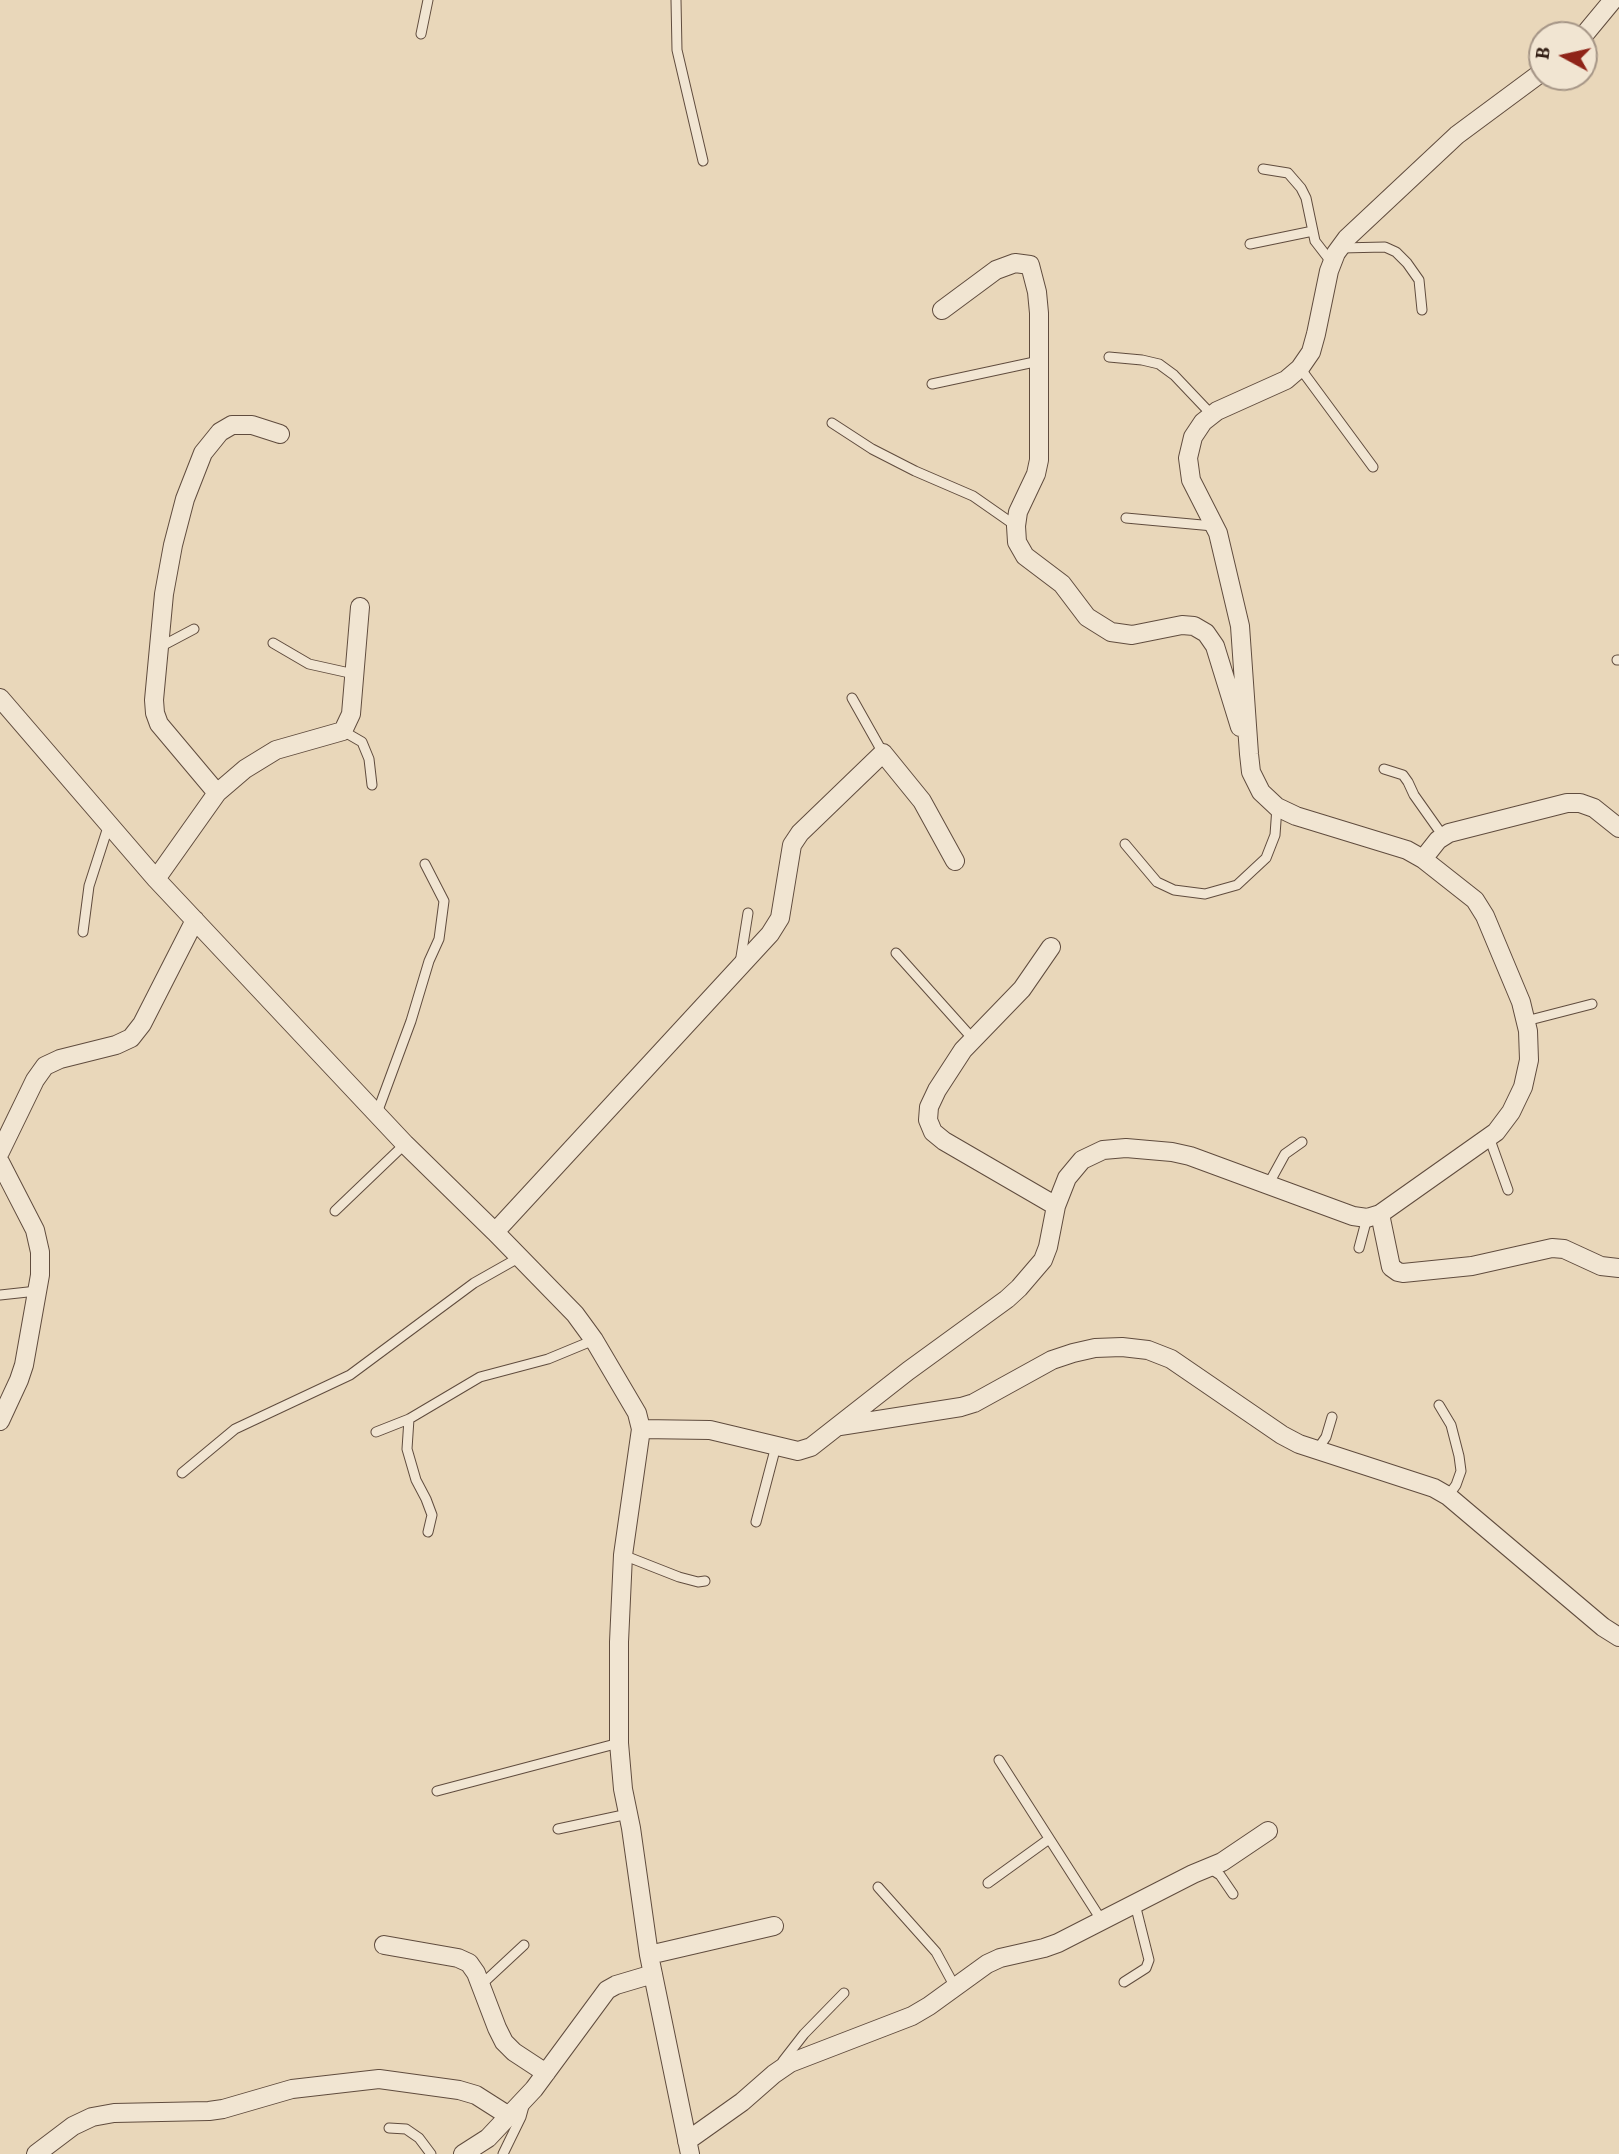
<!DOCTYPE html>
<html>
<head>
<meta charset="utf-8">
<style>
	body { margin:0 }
	#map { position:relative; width:1619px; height:2154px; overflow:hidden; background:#e9d7ba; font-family:Vollkorn,serif }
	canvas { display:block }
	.north { position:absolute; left:1528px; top:21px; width:70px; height:70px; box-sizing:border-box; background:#f1e5d2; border:2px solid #a59586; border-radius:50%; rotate:278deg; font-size:19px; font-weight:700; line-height:28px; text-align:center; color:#321e14 }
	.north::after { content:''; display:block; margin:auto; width:24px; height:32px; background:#8f2418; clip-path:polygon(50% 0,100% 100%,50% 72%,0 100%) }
</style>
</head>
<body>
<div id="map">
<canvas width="1619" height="2154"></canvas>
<div class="north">B</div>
</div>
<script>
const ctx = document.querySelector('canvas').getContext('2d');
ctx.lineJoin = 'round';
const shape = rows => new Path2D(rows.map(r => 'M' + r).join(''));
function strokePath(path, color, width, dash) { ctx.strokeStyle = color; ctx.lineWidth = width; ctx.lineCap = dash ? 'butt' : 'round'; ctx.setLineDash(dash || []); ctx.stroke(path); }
const lane = shape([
	[676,0,677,50,703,161],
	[421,34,428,0],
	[1263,169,1288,173,1301,188,1306,198,1315,241,1332,263],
	[1250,244,1313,231],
	[1341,248,1385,247,1396,252,1407,263,1419,280,1422,310],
	[1109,357,1142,360,1159,364,1174,375,1212,415],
	[1300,368,1373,467],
	[932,384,1039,361],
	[832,423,872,449,915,471,973,496,1016,526],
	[1126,518,1213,526],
	[273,643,309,664,354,674],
	[160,647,194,629],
	[1617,660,1619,660],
	[852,698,883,753],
	[343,731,362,742,369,759,372,785],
	[1384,769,1403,775,1408,782,1414,795,1443,836],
	[1125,844,1157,882,1174,890,1205,894,1237,885,1266,858,1275,835,1277,807],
	[83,932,89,886,109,824],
	[896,953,973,1039],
	[740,963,748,913],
	[1526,1021,1592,1004],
	[377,1113,411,1021,429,961,439,939,444,901,425,864],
	[1489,1137,1508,1190],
	[1268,1185,1285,1154,1302,1142],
	[335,1211,405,1144],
	[1359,1248,1367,1218],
	[0,1295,37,1291],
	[1439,1405,1451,1425,1459,1456,1461,1471,1456,1485,1448,1496],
	[409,1419,407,1449,416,1480,426,1499,432,1515,428,1532],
	[376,1432,409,1419,480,1377,548,1359,594,1340],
	[1317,1450,1326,1437,1332,1417],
	[182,1473,235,1429,350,1375,474,1283,520,1257],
	[756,1522,776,1446],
	[623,1555,679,1577,698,1582,705,1581],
	[999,1760,1102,1921],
	[437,1791,619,1743],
	[558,1829,628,1814],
	[1209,1868,1220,1875,1233,1894],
	[988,1883,1049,1839],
	[878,1887,936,1952,955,1987],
	[1124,1982,1146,1968,1149,1960,1135,1904],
	[481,1985,524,1945],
	[783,2061,804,2034,844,1993],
	[389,2128,406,2129,419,2138,431,2154],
	[503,2154,521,2117,524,2106]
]);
const street = shape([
	[1584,35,1613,0],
	[942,310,996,270,1015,263,1030,265,1037,292,1039,313,1039,460,1036,474,1018,512,1016,526,1017,542,1025,556,1062,584,1087,617,1111,632,1132,635,1182,625,1194,626,1206,633,1215,646,1240,727],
	[0,698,156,879,405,1144,495,1232,575,1314,594,1340,637,1413,641,1429,623,1555,619,1642,619,1743,623,1789,631,1828,649,1955,690,2154],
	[217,793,159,724,155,713,154,700,164,594,173,545,185,499,203,453,220,432,232,425,252,425,280,434],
	[1423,859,1438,840,1449,833,1567,803,1580,803,1594,808,1619,828],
	[156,879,217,793,245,769,276,750,343,731,351,714,360,607],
	[1051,947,1022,989,963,1050,937,1090,929,1107,928,1120,933,1132,944,1141,1056,1206],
	[0,1152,35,1080,45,1066,60,1059,116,1045,131,1038,142,1024,195,920],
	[0,1162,35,1230,40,1252,40,1275,24,1365,19,1380,0,1421],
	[1380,1214,1391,1267,1398,1272,1403,1273,1472,1266,1552,1248,1564,1249,1601,1266,1619,1268],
	[495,1232,770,934,780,918,792,845,800,833,883,753,922,801,955,861],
	[840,1426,961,1407,974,1403,1052,1360,1073,1353,1095,1348,1122,1347,1148,1350,1171,1359,1282,1435,1299,1444,1434,1488,1448,1496,1603,1627,1619,1637],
	[641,1429,710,1430,798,1451,811,1447,908,1371,1007,1299,1019,1288,1043,1260,1048,1247,1056,1206,1067,1178,1082,1160,1103,1150,1126,1148,1172,1152,1190,1156,1353,1216,1367,1218,1380,1214,1496,1132,1511,1112,1523,1087,1529,1060,1528,1031,1521,1002,1485,916,1475,900,1423,859,1407,850,1296,816,1277,807,1261,792,1251,772,1249,754,1240,626,1218,533,1191,480,1188,458,1193,437,1203,422,1217,411,1286,380,1300,368,1311,352,1316,334,1329,271,1336,253,1347,238,1457,135,1542,72],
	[384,1945,458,1958,469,1963,476,1973,497,2028,504,2042,514,2052,546,2073],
	[649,1955,774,1926],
	[687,2141,742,2102,774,2074,790,2063,912,2016,929,2006,987,1964,1000,1958,1044,1948,1058,1943,1193,1874,1222,1862,1268,1831],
	[36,2154,73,2126,92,2117,114,2113,209,2111,223,2109,292,2089,379,2079,459,2090,476,2095,509,2116],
	[463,2154,488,2138,534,2089,607,1990,616,1985,653,1974]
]);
strokePath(lane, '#604c3e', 11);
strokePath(street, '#604c3e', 20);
strokePath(lane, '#f1e5d2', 9);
strokePath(street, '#f1e5d2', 18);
</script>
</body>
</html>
